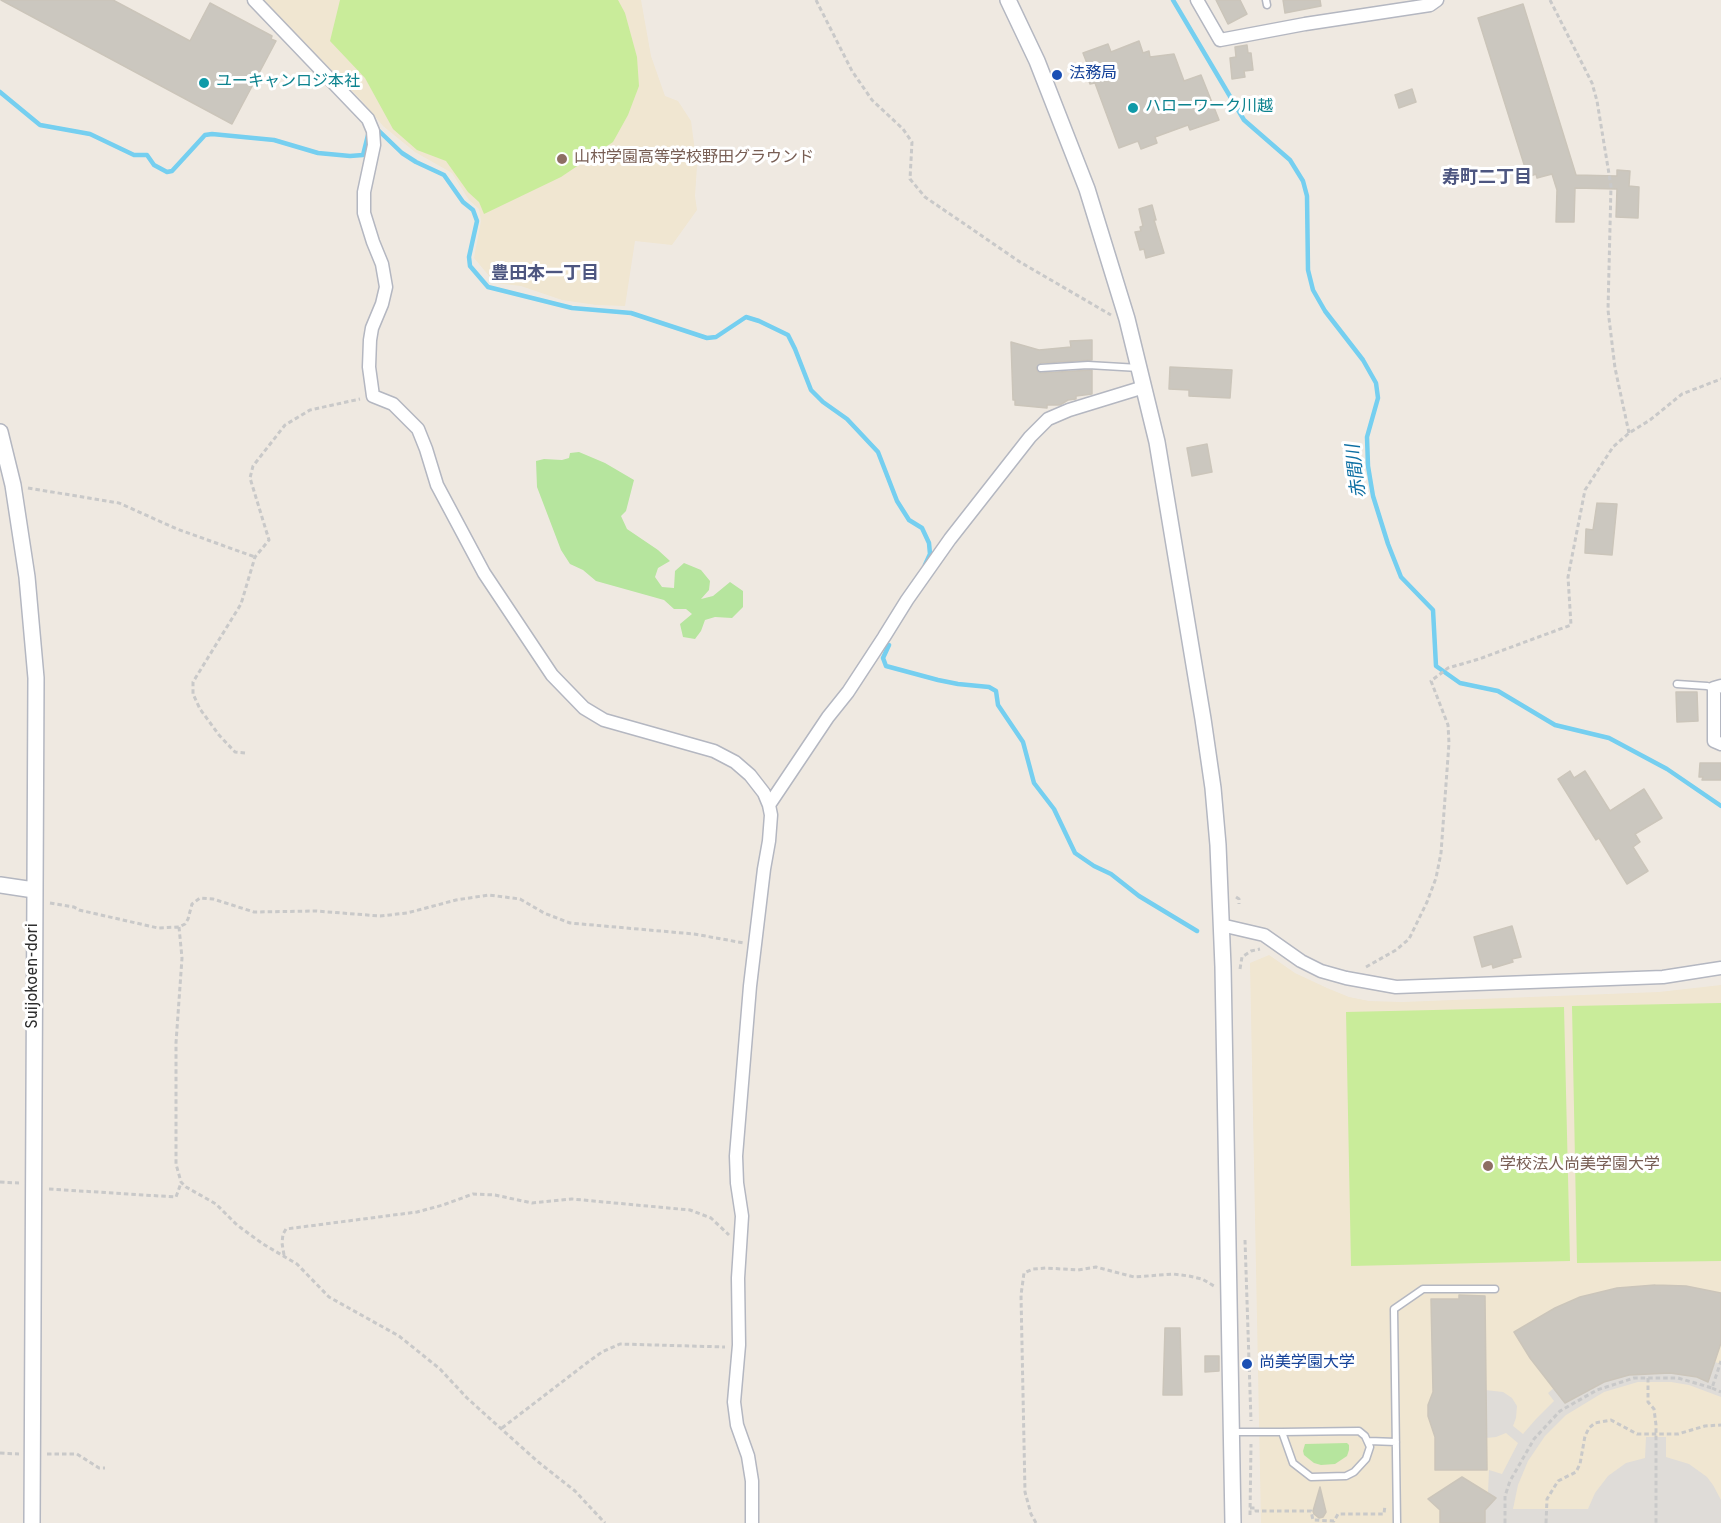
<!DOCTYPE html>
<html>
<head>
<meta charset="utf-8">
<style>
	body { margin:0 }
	canvas { display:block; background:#efe9e1 }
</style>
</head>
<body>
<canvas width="1721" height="1523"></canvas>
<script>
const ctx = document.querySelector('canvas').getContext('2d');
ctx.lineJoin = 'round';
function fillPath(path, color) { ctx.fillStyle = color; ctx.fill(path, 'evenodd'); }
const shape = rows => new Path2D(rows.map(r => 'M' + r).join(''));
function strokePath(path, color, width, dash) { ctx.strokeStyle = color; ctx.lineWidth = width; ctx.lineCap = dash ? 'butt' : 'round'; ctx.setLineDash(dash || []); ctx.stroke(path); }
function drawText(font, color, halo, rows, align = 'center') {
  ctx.font = font + ' Overpass,"Noto Sans JP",sans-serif'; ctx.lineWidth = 6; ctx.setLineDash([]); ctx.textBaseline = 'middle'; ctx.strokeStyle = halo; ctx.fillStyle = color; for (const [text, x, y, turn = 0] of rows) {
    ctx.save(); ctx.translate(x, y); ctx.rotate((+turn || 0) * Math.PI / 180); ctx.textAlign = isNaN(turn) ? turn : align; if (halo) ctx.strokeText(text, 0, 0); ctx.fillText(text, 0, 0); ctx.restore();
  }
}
const education = shape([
	[263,0,641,0,651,56,665,96,678,101,691,121,697,166,695,196,697,210,672,245,635,241,625,306,596,305,562,300,521,286,495,283,474,258,481,221,479,209,469,200,452,173,415,152,383,126,362,101],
	[1269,955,1295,973,1327,988,1349,997,1369,1001,1402,1002,1659,992,1721,985,1721,1523,1261,1523,1250,963]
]);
const green = shape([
	[579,452,605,463,634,480,626,511,621,516,627,529,658,550,670,561,658,568,655,577,662,587,674,588,675,571,684,563,701,570,710,581,709,590,701,599,713,596,730,582,743,591,743,607,732,618,715,617,705,620,701,631,695,639,683,637,680,624,692,614,686,609,674,609,664,600,596,581,583,570,570,564,561,550,537,487,536,461,544,459,562,460,569,458,570,453],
	[1347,1443,1349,1445,1349,1450,1347,1456,1335,1464,1321,1465,1314,1463,1304,1455,1303,1451,1305,1444]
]);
const pitch = shape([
	[340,0,618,0,625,13,637,57,639,86,628,115,613,142,561,177,484,214,479,202,468,192,446,161,417,150,393,129,365,78,330,41],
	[1721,1003,1721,1261,1577,1263,1572,1006],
	[1564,1007,1570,1261,1351,1266,1346,1012]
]);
const plaza = shape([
	[1715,1362,1721,1364,1721,1397,1689,1385,1671,1382,1638,1382,1604,1392,1566,1415,1545,1436,1528,1461,1518,1485,1513,1509,1588,1509,1595,1493,1608,1476,1626,1463,1645,1458,1646,1437,1666,1437,1666,1457,1689,1464,1707,1477,1713,1485,1721,1500,1721,1523,1485,1523,1485,1510,1495,1498,1488,1492,1489,1470,1502,1474,1518,1443,1506,1433,1496,1437,1486,1438,1485,1390,1503,1392,1512,1398,1517,1406,1516,1418,1513,1426,1523,1434,1536,1419,1554,1401,1548,1393,1554,1388,1565,1403,1604,1382,1629,1375,1670,1373,1697,1377,1708,1382]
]);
const stream = shape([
	[1173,0,1244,120,1290,160,1303,181,1307,196,1308,270,1313,290,1325,311,1363,360,1376,383,1378,398,1367,437,1368,466,1373,496,1388,544,1401,577,1433,610,1436,666,1460,683,1498,691,1555,725,1609,738,1667,769,1721,806],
	[0,92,40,125,90,134,134,155,147,155,154,165,167,172,172,171,205,135,212,134,274,140,318,153,350,156,363,155,368,135],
	[377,129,402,153,416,162,444,175,463,202,473,210,477,221,469,257,470,266,488,287,572,308,631,313,707,338,716,337,746,317,759,321,788,335,795,349,811,390,823,402,847,419,878,452,897,501,909,520,922,528,929,543,930,554,925,565],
	[889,645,883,658,886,666,938,680,958,684,989,687,996,691,998,705,1023,742,1034,783,1054,809,1075,853,1094,866,1111,874,1139,896,1197,931]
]);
const building = shape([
	[1,0,113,0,190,41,210,3,272,36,271,39,276,41,232,124,1,0],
	[1216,0,1240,0,1247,14,1228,24,1216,0],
	[1283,0,1320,0,1321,6,1285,13,1283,0],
	[1523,4,1576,175,1617,176,1617,170,1630,171,1629,186,1639,187,1638,218,1616,217,1617,189,1575,188,1574,222,1556,222,1557,190,1552,174,1537,178,1536,174,1528,177,1478,18,1523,4],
	[1139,41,1143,53,1149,51,1150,57,1174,54,1184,81,1201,75,1219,120,1190,130,1188,125,1155,137,1157,143,1141,149,1138,141,1119,148,1095,83,1090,84,1086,73,1090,71,1083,53,1108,44,1111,52,1139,41],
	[1247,45,1248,53,1251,53,1253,70,1244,71,1245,77,1232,79,1230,58,1236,57,1235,47,1247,45],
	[1412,89,1416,102,1399,108,1395,95,1412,89],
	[1152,205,1156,220,1154,220,1164,253,1146,258,1144,249,1140,250,1135,232,1141,231,1140,227,1143,226,1139,209,1152,205],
	[1092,340,1092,360,1041,363,1036,368,1037,371,1041,373,1092,370,1092,394,1076,396,1076,399,1068,400,1060,405,1047,405,1047,408,1015,405,1015,400,1013,400,1011,342,1039,350,1071,347,1070,341,1092,340],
	[1170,367,1232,370,1230,398,1189,396,1189,390,1169,389,1170,367],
	[1207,444,1212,472,1192,476,1187,448,1207,444],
	[1597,503,1617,504,1612,555,1585,553,1586,529,1593,530,1597,503],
	[1676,692,1697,692,1698,721,1677,722,1676,692],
	[1700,763,1721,763,1721,780,1702,780,1703,777,1699,777,1700,763],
	[1570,771,1574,778,1585,771,1610,811,1644,789,1662,818,1635,834,1640,842,1633,847,1648,871,1627,884,1599,838,1596,840,1558,779,1570,771],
	[1512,926,1521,957,1512,959,1513,962,1493,968,1492,964,1482,967,1474,937,1512,926],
	[1655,1285,1686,1286,1721,1293,1721,1343,1708,1382,1697,1377,1670,1373,1629,1375,1604,1382,1565,1403,1530,1358,1514,1332,1555,1308,1580,1297,1617,1288,1655,1285],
	[1459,1295,1485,1296,1487,1470,1435,1470,1435,1437,1428,1416,1428,1405,1433,1392,1431,1299,1459,1299,1459,1295],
	[1165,1328,1180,1328,1182,1395,1163,1395,1165,1328],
	[1205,1356,1219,1356,1219,1371,1205,1372,1205,1356],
	[1462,1477,1496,1498,1485,1510,1485,1523,1440,1523,1440,1510,1428,1499,1462,1477],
	[1320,1487,1326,1512,1323,1517,1319,1518,1314,1514,1313,1511,1320,1487]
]);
const path = shape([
	[816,0,852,71,872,100,903,129,912,142,910,179,925,197,1020,262,1111,315],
	[1550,0,1592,83,1597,101,1611,186,1608,310,1615,368,1629,433],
	[28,488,119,503,177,529,255,557],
	[245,753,235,752,219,735,200,709,193,694,193,682,241,604,255,557,269,540,250,478,253,466,285,425,310,410,360,399],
	[1236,897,1239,899,1239,904],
	[50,903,74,907,79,910,158,928,179,927,185,924,188,919,192,904,200,898,213,899,254,912,316,911,380,916,407,913,456,900,489,895,520,899,544,913,570,923,694,934,744,943],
	[179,927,182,958,176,1043,176,1164,181,1182,186,1187,216,1204,237,1225,263,1244,297,1264,329,1297,399,1336,440,1369,467,1398,537,1461,575,1491,605,1523],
	[1366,967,1396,950,1409,939,1427,902,1436,878,1441,853,1449,743,1448,725,1431,681,1448,668,1479,659,1571,625,1568,577,1585,490,1613,447,1629,433,1650,420,1682,394,1721,379],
	[1240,969,1242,957,1251,951,1260,949],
	[0,1182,19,1183],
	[49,1189,176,1197,181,1183],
	[1245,1240,1251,1421],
	[284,1255,282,1243,283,1234,286,1229,417,1212,443,1205,473,1194,495,1195,532,1203,572,1199,690,1210,711,1218,729,1235],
	[1648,1378,1648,1402,1654,1409,1656,1425,1656,1523],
	[1712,1388,1721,1392],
	[502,1428,588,1362,602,1352,620,1344,725,1347],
	[0,1453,19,1454],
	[47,1454,77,1454,99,1468,105,1468],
	[1250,1508,1256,1508,1256,1511,1311,1511,1313,1520,1334,1521,1338,1514,1384,1514,1385,1505],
	[1250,1515,1251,1444],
	[1036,1523,1031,1514,1025,1492,1021,1295,1024,1273,1033,1269,1046,1268,1078,1270,1096,1267,1134,1277,1173,1274,1189,1276,1202,1279,1214,1286],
	[1505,1523,1505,1496,1510,1481,1534,1439,1560,1411,1597,1390,1634,1378,1678,1378,1712,1388,1721,1361],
	[1546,1523,1547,1499,1558,1481,1576,1472,1580,1464,1585,1436,1589,1428,1595,1423,1611,1420,1637,1434,1678,1434,1705,1426,1721,1425]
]);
const service = shape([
	[1266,0,1267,5],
	[1041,368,1088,365,1139,368],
	[1677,684,1707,686,1714,688],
	[1232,1432,1282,1432,1359,1431,1365,1436,1370,1447,1366,1459,1354,1472,1346,1476,1311,1477,1293,1463,1282,1432],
	[1369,1441,1396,1442],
	[1397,1523,1394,1309,1423,1289,1495,1289]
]);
const minor = shape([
	[254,0,368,119,373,131,374,145,364,192,364,213,373,242,382,264,386,287,382,304,372,328,370,340,369,367,373,396,393,404,418,429,426,449,437,485,484,573,552,675,584,708,604,720,714,751,735,762,750,775,764,793,769,805,771,815,769,841,764,869,750,986,736,1156,737,1183,742,1216,738,1278,739,1345,734,1402,737,1425,748,1456,752,1481,752,1523],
	[1197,0,1220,40,1305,24,1430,5,1437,0],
	[1721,686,1714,688,1714,741,1721,744],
	[769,805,828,717,848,692,884,637,907,600,950,539,1030,437,1048,419,1069,410,1144,387],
	[1221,925,1264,935,1301,961,1321,971,1346,978,1396,987,1663,977,1721,968]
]);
const tertiary = shape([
	[1008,0,1037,61,1087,189,1127,319,1157,442,1203,719,1213,788,1218,845,1223,967,1233,1523],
	[0,432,13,485,27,577,36,678,32,1523],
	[0,885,34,890]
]);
const markers = [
	[1057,75,6,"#1a4fb4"],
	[204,83,6,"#0f9aa8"],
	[1133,108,6,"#0f9aa8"],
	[562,159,6,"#8d6e63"],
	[1488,1166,6,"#8d6e63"],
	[1247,1364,6,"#1a4fb4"]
];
const transitNames = [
	["法務局",1069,75],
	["尚美学園大学",1259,1364]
];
const cultureNames = [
	["ユーキャンロジ本社",216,83],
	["ハローワーク川越",1145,108]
];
const educationNames = [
	["山村学園高等学校野田グラウンド",574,159],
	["学校法人尚美学園大学",1500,1166]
];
const streetNames = [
	["Suijokoen-dori",34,976,-90]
];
const neighbourhoodNames = [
	["寿町二丁目",1487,179],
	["豊田本一丁目",545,275]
];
const waterNames = [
	["赤間川",1358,471,-97]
];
fillPath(education, '#f0e6d1');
fillPath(green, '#b6e59e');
fillPath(pitch, '#c9ec9a');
fillPath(plaza, '#dfdcd8');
strokePath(stream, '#75cff0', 4.5);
fillPath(building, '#cbc7bf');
strokePath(building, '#cbc5ba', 1.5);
strokePath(service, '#b4b7c1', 9);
strokePath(minor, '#b4b7c1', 15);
strokePath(tertiary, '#b4b7c1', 18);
strokePath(path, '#c9c9c9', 3, [4.5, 3]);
strokePath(service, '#fff', 6);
strokePath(minor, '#fff', 12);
strokePath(tertiary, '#fff', 15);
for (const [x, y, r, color] of markers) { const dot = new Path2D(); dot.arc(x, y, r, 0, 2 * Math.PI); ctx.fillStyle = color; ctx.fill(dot); strokePath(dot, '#fff', 2); }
drawText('16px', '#164399', '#fff', transitNames, 'left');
drawText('16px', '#0d838f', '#fff', cultureNames, 'left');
drawText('16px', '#785e54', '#fff', educationNames, 'left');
drawText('16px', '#2e2e2e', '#fff', streetNames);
drawText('bold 18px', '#4d5680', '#fff', neighbourhoodNames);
drawText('italic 18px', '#0d6fa3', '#fff', waterNames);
</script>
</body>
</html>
